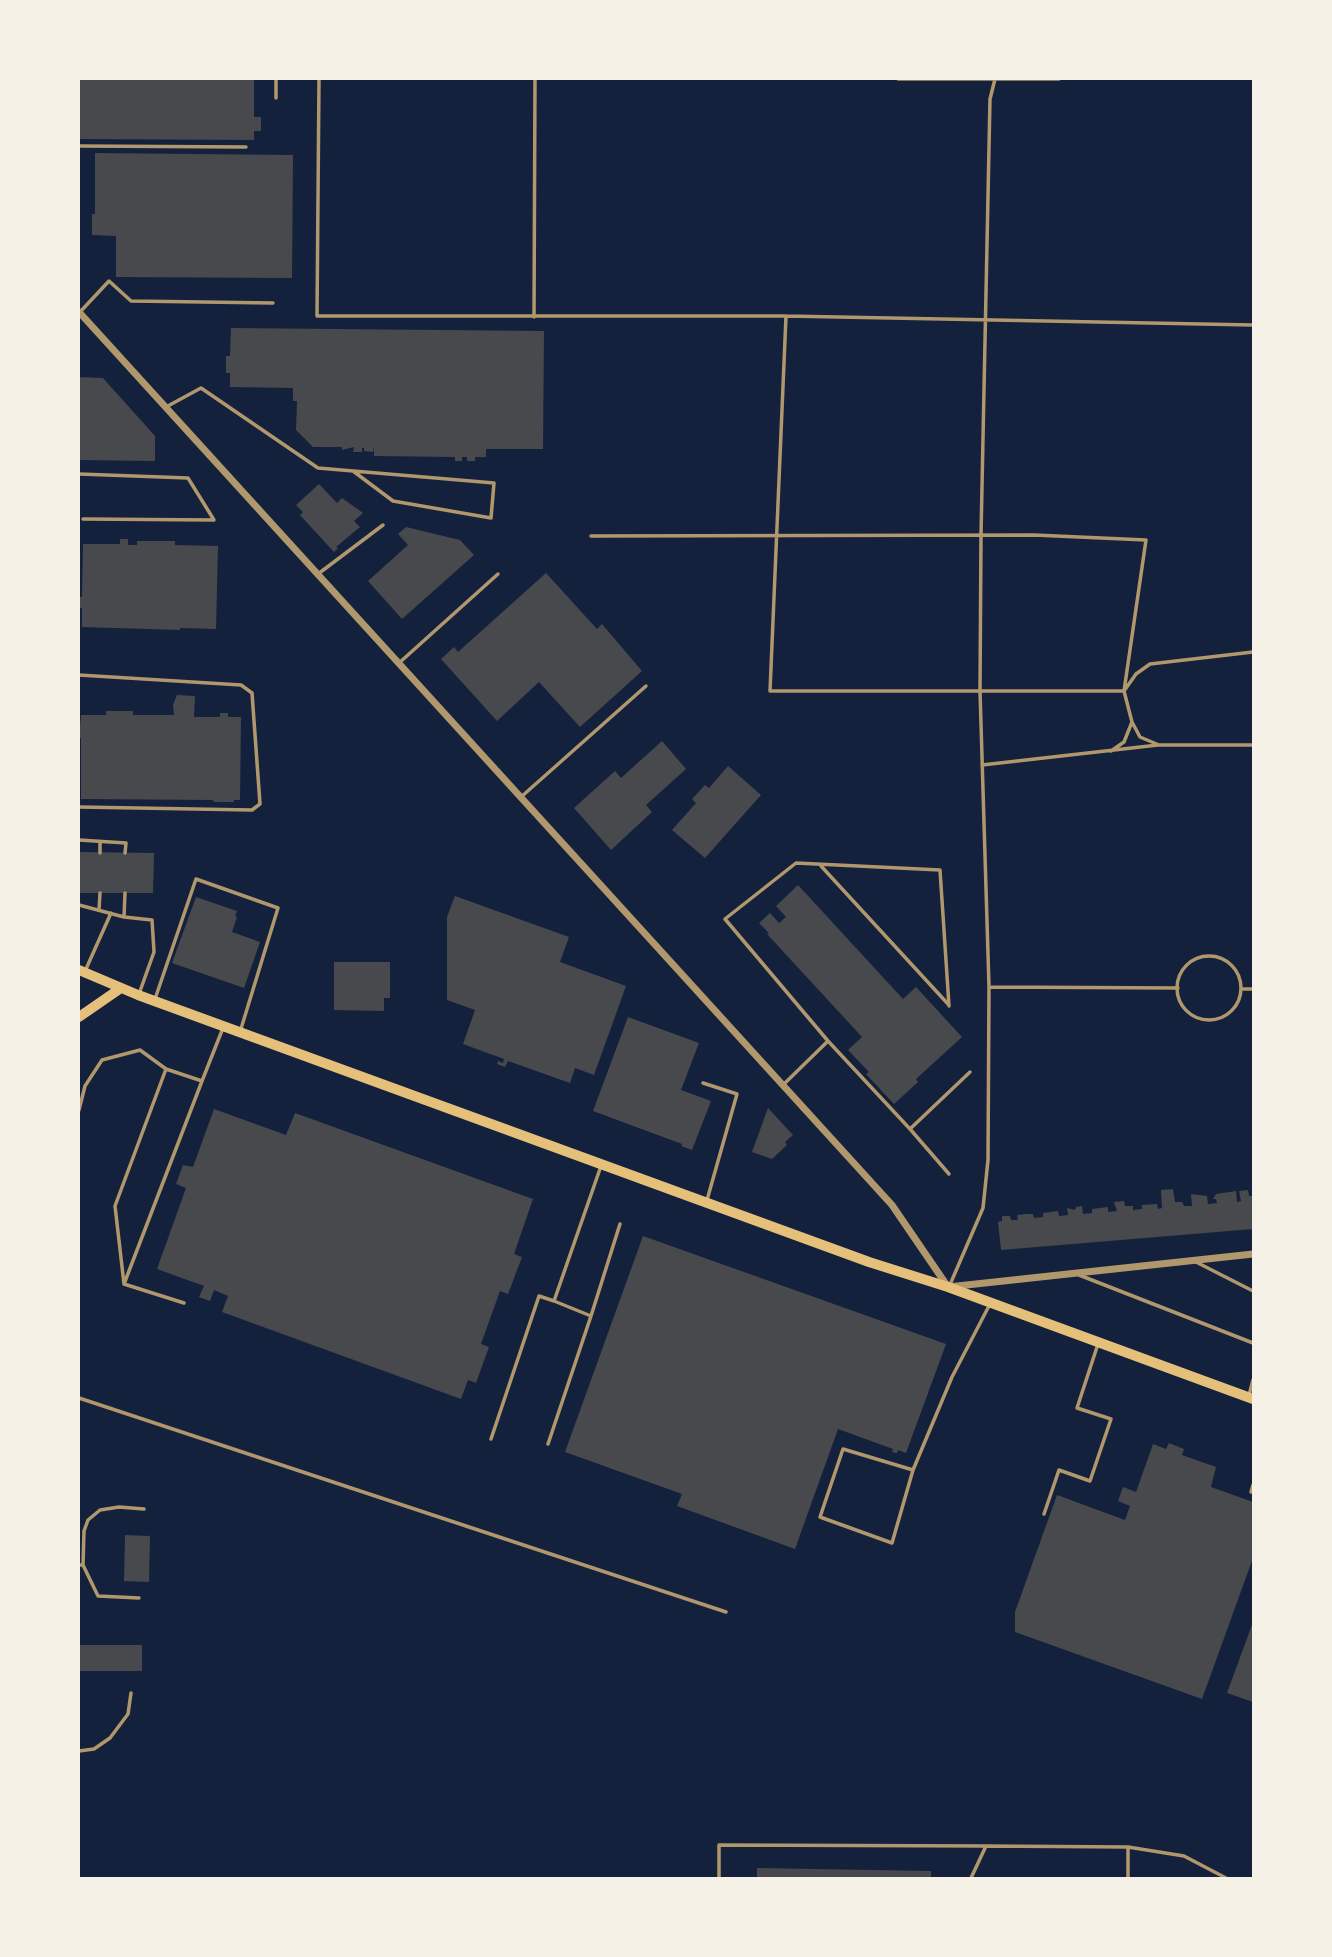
<!DOCTYPE html>
<html>
<head>
<meta charset="utf-8">
<style>
	body { margin:0 }
	#map { position:relative; width:1332px; height:1957px; overflow:hidden; background:#14213d; font-family:Lato,sans-serif }
	canvas { display:block }
	.frame { position:absolute; inset:0; border:80px solid #f6f1e7; pointer-events:none }
</style>
</head>
<body>
<div id="map">
<canvas width="1332" height="1957"></canvas>
<div class="frame"></div>
</div>
<script>
const ctx = document.querySelector('canvas').getContext('2d');
ctx.lineJoin = 'round';
function fillPath(path, color) { ctx.fillStyle = color; ctx.fill(path, 'evenodd'); }
const shape = rows => new Path2D(rows.map(r => 'M' + r).join(''));
function strokePath(path, color, width, dash) { ctx.strokeStyle = color; ctx.lineWidth = width; ctx.lineCap = dash ? 'butt' : 'round'; ctx.setLineDash(dash || []); ctx.stroke(path); }
const building = shape([
	[79,79,254,79,254,117,261,117,261,131,254,131,254,140,79,139],
	[95,153,293,155,292,278,116,277,116,236,92,235,92,214,95,214],
	[231,328,544,331,543,449,486,449,486,457,475,457,475,461,467,461,467,457,462,457,462,461,455,461,455,457,374,456,374,448,373,452,364,451,364,448,362,448,362,452,353,452,354,447,342,450,342,447,313,447,296,430,297,401,293,401,293,388,230,387,230,373,226,373,226,356,230,356],
	[79,377,103,378,155,436,155,461,79,460],
	[319,484,337,503,342,498,363,513,354,521,360,527,336,547,338,548,334,552,300,515,303,512,296,505],
	[406,527,460,540,474,555,402,619,368,581,408,545,398,534],
	[120,539,128,539,128,545,137,545,137,541,175,541,175,545,218,546,216,629,180,628,180,630,82,627,82,608,79,608,79,597,82,597,83,544,120,544],
	[546,573,597,629,602,624,642,671,580,727,539,682,497,721,441,659,454,647,458,652],
	[177,695,195,696,194,717,220,717,220,713,228,713,228,717,241,717,240,800,234,800,234,802,214,802,213,800,81,799,81,738,79,738,81,715,106,715,106,711,133,711,133,715,174,715,173,705],
	[662,741,686,769,646,805,652,812,611,850,574,808,615,771,621,778],
	[728,766,761,795,705,858,672,830,696,803,692,799,705,785,709,788],
	[79,852,154,853,153,893,79,893],
	[798,885,903,999,916,987,962,1037,916,1079,918,1082,894,1104,866,1074,869,1072,848,1050,862,1037,767,934,769,933,759,923,770,913,779,923,786,917,776,906],
	[455,896,569,937,560,962,626,986,594,1075,575,1068,570,1083,508,1061,505,1067,497,1064,498,1061,503,1063,504,1059,463,1044,475,1010,447,1000,447,917],
	[196,897,237,911,235,916,237,917,232,932,260,942,244,988,172,963],
	[334,962,390,962,390,998,384,998,384,1011,334,1010],
	[628,1017,699,1043,681,1090,711,1101,692,1150,681,1146,682,1144,593,1111],
	[768,1108,793,1135,785,1142,787,1145,772,1159,752,1152],
	[214,1109,286,1135,295,1113,533,1199,514,1254,522,1257,508,1294,500,1291,481,1344,489,1347,476,1383,468,1380,461,1399,222,1312,228,1296,214,1290,210,1301,199,1297,204,1286,157,1269,186,1188,176,1184,183,1165,193,1167],
	[1173,1189,1175,1202,1182,1202,1184,1206,1192,1206,1191,1194,1207,1196,1208,1204,1217,1203,1216,1199,1213,1199,1216,1194,1236,1191,1237,1202,1241,1201,1239,1191,1248,1190,1249,1196,1253,1196,1253,1229,1001,1250,998,1222,1002,1221,1002,1216,1010,1216,1011,1220,1018,1220,1017,1215,1025,1214,1033,1214,1034,1218,1043,1217,1043,1213,1058,1211,1059,1216,1068,1215,1067,1208,1075,1210,1076,1207,1082,1206,1083,1214,1092,1213,1092,1209,1108,1207,1108,1212,1117,1211,1114,1202,1124,1201,1125,1206,1133,1206,1133,1210,1142,1209,1142,1205,1157,1204,1158,1209,1162,1208,1161,1190],
	[643,1236,946,1344,906,1453,898,1450,897,1453,892,1452,893,1449,838,1429,795,1549,677,1506,682,1494,565,1452],
	[1169,1443,1184,1449,1182,1455,1216,1467,1211,1487,1253,1502,1253,1558,1202,1699,1015,1632,1015,1612,1057,1495,1125,1520,1130,1506,1118,1501,1123,1487,1136,1492,1153,1444,1166,1449],
	[125,1535,150,1536,149,1582,124,1581],
	[1253,1622,1253,1702,1227,1693],
	[79,1645,142,1645,142,1671,79,1671],
	[757,1868,931,1871,931,1878,757,1878]
]);
const service = shape([
	[276,79,276,98],
	[319,79,317,316,786,316,1253,325],
	[898,79,1059,79],
	[79,146,246,147],
	[80,312,109,281,131,301,273,303],
	[786,316,770,691,1124,691,1136,674,1150,664,1253,652],
	[534,317,535,79],
	[166,407,201,388,318,468,494,483,491,518,393,501,353,471],
	[79,474,188,478,214,520,83,519],
	[591,536,1034,535,1146,540,1124,691,1132,722,1140,737,1159,745,1253,745],
	[318,574,383,525],
	[399,663,498,574],
	[79,675,241,685,252,693,260,804,252,810,79,807],
	[1111,751,1124,742,1132,722],
	[982,765,1158,745],
	[521,797,646,686],
	[79,840,126,843,125,853],
	[100,853,100,842],
	[821,866,948,1004],
	[79,905,124,917,152,920,154,952,139,994],
	[99,910,100,893],
	[124,917,125,893],
	'1177 988a32 32 0 1 1 64 0a32 32 0 1 1-64 0Z',
	[86,969,111,913],
	[989,987,1178,988],
	[1241,989,1253,989],
	[155,999,196,879,278,908,240,1032],
	[828,1041,910,1129,970,1072],
	[202,1081,223,1028],
	[703,1083,737,1094,707,1200],
	[784,1084,828,1041,725,919,796,863,940,870,949,1006],
	[79,1110,85,1086,102,1060,140,1050,166,1069],
	[910,1129,949,1174],
	[1196,1262,1253,1291],
	[1079,1275,1253,1343],
	[124,1284,202,1081,166,1069,115,1206,124,1284,184,1303],
	[949,1287,983,1208,988,1160,989,987,980,691,981,535,990,99,995,79],
	[591,1316,620,1224],
	[1249,1395,1253,1380],
	[79,1398,726,1612],
	[491,1439,539,1296,554,1301],
	[548,1444,591,1316,554,1301,601,1166],
	[913,1470,892,1543,820,1517,843,1449,913,1470,952,1377,990,1304],
	[1251,1492,1253,1485],
	[1044,1514,1059,1470,1090,1481,1111,1419,1077,1408,1098,1344],
	[79,1565,83,1565,98,1596,139,1598],
	[83,1565,84,1531,88,1520,100,1510,119,1507,144,1509],
	[79,1751,94,1749,110,1738,128,1714,131,1693],
	[986,1846,1128,1847,1184,1856,1226,1878],
	[719,1878,719,1845,986,1846,971,1878],
	[1128,1878,1128,1847]
]);
const minor = shape([
	[79,312,892,1205,948,1287,1253,1254]
]);
const secondary = shape([
	[79,970,138,995,869,1262,948,1287,1253,1399],
	[79,1017,121,988]
]);
fillPath(building, '#48494c');
strokePath(service, '#b1986c', 3.5);
strokePath(minor, '#b1986c', 7);
strokePath(secondary, '#e5c07b', 10);
</script>
</body>
</html>
